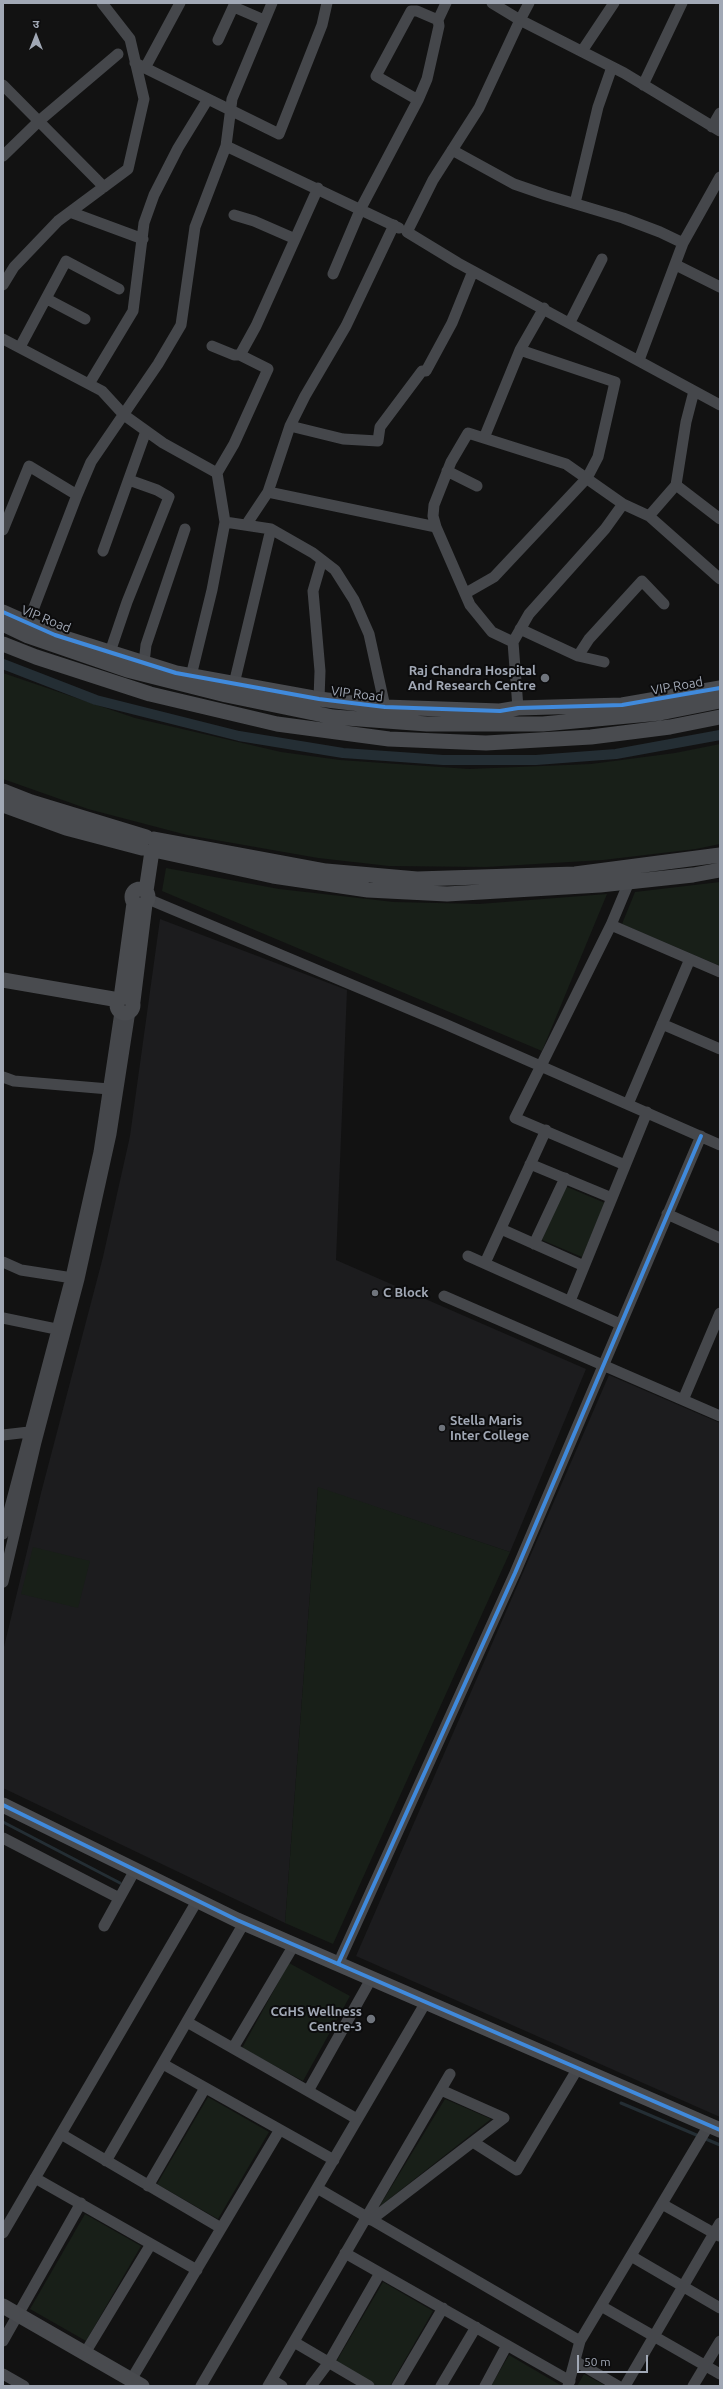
<!DOCTYPE html>
<html>
<head>
<meta charset="utf-8">
<style>
	body { margin:0 }
	#map { position:relative; width:723px; height:2389px; overflow:hidden; background:#121212; font-family:Ubuntu,"Noto Sans Devanagari",sans-serif }
	canvas { display:block }
	.frame { position:absolute; inset:0; border:4px solid #a1a8b5; pointer-events:none }
	.north { position:absolute; left:16px; top:16px; width:40px; height:40px; -webkit-text-stroke:3px #0c0c0d; paint-order:stroke; rotate:0deg; font-size:11px; font-weight:700; line-height:16px; text-align:center; color:#a1a8b5 }
	.north::after { content:''; display:block; margin:auto; width:14px; height:18px; background:#a1a8b5; clip-path:polygon(50% 0,100% 100%,50% 72%,0 100%) }
	.scale { position:absolute; left:577px; top:2355px; width:71px; height:18px; box-sizing:border-box; border:2px solid #a1a8b5; border-top:0; padding-left:5px; font-size:12px; line-height:14px; white-space:nowrap; color:#a1a8b5; -webkit-text-stroke:3px #0c0c0d; paint-order:stroke }
</style>
</head>
<body>
<div id="map">
<canvas width="723" height="2389"></canvas>
<div class="frame"></div>
<div class="north">उ</div>
<div class="scale">50 m</div>
</div>
<script>
const ctx = document.querySelector('canvas').getContext('2d');
ctx.lineJoin = 'round';
function fillPath(path, color) { ctx.fillStyle = color; ctx.fill(path, 'evenodd'); }
const shape = rows => new Path2D(rows.map(r => 'M' + r).join(''));
function strokePath(path, color, width, dash) { ctx.strokeStyle = color; ctx.lineWidth = width; ctx.lineCap = dash ? 'butt' : 'round'; ctx.setLineDash(dash || []); ctx.stroke(path); }
function drawText(font, color, halo, rows, align = 'center') {
  ctx.font = font + ' Ubuntu,sans-serif'; ctx.lineWidth = 4; ctx.setLineDash([]); ctx.textBaseline = 'middle'; ctx.strokeStyle = halo; ctx.fillStyle = color; for (const [text, x, y, turn = 0] of rows) {
    ctx.save(); ctx.translate(x, y); ctx.rotate((+turn || 0) * Math.PI / 180); ctx.textAlign = isNaN(turn) ? turn : align; if (halo) ctx.strokeText(text, 0, 0); ctx.fillText(text, 0, 0); ctx.restore();
  }
}
const built = shape([
	[160,919,347,990,336,1260,586,1369,510,1552,318,1488,285,1923,3,1788,3,1651,41,1493,103,1257,130,1136],
	[609,1375,720,1423,720,2117,356,1956]
]);
const green = shape([
	[3,673,135,718,281,752,340,760,469,769,591,764,675,753,720,744,720,844,696,849,603,860,486,867,389,866,318,858,187,835,88,809,3,779],
	[166,868,279,889,394,902,479,904,607,894,542,1051,162,891],
	[720,882,720,966,622,924,635,892],
	[565,1186,605,1203,582,1257,542,1240],
	[318,1487,510,1552,333,1944,285,1923],
	[33,1547,90,1561,78,1608,21,1594],
	[289,1963,350,1996,303,2081,242,2048],
	[208,2097,269,2132,218,2219,157,2184],
	[445,2099,491,2119,379,2207],
	[85,2214,141,2246,86,2341,30,2309],
	[383,2282,433,2311,390,2386,377,2386,336,2362],
	[509,2355,562,2386,491,2386],
	[584,2374,606,2386,577,2386]
]);
const stream = shape([
	[3,1822,120,1883],
	[621,2103,720,2145]
]);
const canal = shape([
	[3,664,96,700,239,736,343,753,443,760,536,760,616,754,720,735]
]);
const street = shape([
	[492,3,520,20,479,108,433,180,407,232,458,263,720,405],
	[529,3,520,20,624,73,720,131],
	[234,7,264,20],
	[218,40,235,3],
	[582,51,614,3],
	[135,63,279,134,322,25,327,3],
	[145,68,180,3],
	[3,85,104,187],
	[643,85,682,3],
	[418,100,376,76,411,11,417,11,438,20],
	[712,127,720,113],
	[226,146,399,228],
	[452,150,514,184,546,195,623,218,660,232,683,243,639,360],
	[3,156,39,121,118,54],
	[575,203,598,107,612,67],
	[70,212,143,239],
	[234,215,254,221,293,238],
	[683,243,720,177],
	[676,265,720,287],
	[333,274,361,208,418,100,427,79,439,26,438,20,446,3],
	[3,285,14,267,58,221,128,169,144,99,130,39,102,3],
	[47,299,85,319],
	[570,322,602,259],
	[3,339,102,391,124,415,163,443,217,473,225,522,212,590,191,676],
	[212,346,234,355,240,355,268,369,234,444,217,473],
	[20,347,66,261,119,289],
	[240,355,256,326,318,188],
	[89,384,133,311,144,223,154,195,178,148,208,99],
	[290,426,343,439,378,441,380,427,422,371,426,371,452,323,473,271],
	[484,438,520,350,544,308],
	[447,471,477,486],
	[676,485,686,422,694,391],
	[268,492,436,527],
	[77,495,91,462,158,364,181,325,195,227,226,146,232,99,272,3],
	[623,504,649,516,720,579],
	[649,516,676,485,720,519],
	[225,522,271,529,313,553,335,570,354,600,369,634,385,707],
	[246,525,268,492,290,426,305,396,346,326,394,225],
	[3,530,29,466,77,495,28,623],
	[103,551,146,431],
	[466,593,494,577,587,478,598,457,615,382,520,350],
	[520,629,578,656,604,662],
	[513,642,492,632,470,605,436,527,433,516,434,505,451,462,468,433,566,464,623,504,605,529,529,614,513,642,518,708],
	[110,652,127,602,169,497,157,490,129,480],
	[578,656,589,639,642,581,664,604],
	[144,663,146,645,185,529],
	[234,684,271,529],
	[319,699,320,671,313,591,322,560],
	[148,899,445,1024,720,1145],
	[611,925,720,972],
	[662,1024,720,1049],
	[3,1077,14,1081,109,1089],
	[628,1104,690,959],
	[530,1164,612,1198],
	[625,1165,515,1118,611,925,629,882],
	[667,1214,720,1238],
	[501,1229,584,1266],
	[534,1244,565,1178],
	[468,1256,620,1324],
	[3,1262,21,1270,79,1279,36,1442,3,1582],
	[485,1263,546,1130],
	[79,1279,111,1134,130,1011],
	[444,1296,720,1416],
	[570,1301,647,1112],
	[3,1318,56,1329],
	[683,1400,720,1313],
	[3,1435,29,1432],
	[3,1534,71,1277,99,1152,120,1012],
	[3,1838,119,1898],
	[104,1926,135,1870],
	[338,1964,515,1573,701,1136],
	[187,2022,357,2119],
	[233,2048,294,1945],
	[163,2064,334,2160],
	[308,2091,371,1979],
	[61,2134,221,2228],
	[473,2142,517,2170,578,2068],
	[106,2161,244,1923],
	[35,2178,197,2270],
	[148,2186,205,2088],
	[317,2188,580,2341],
	[662,2204,719,2236],
	[371,2220,504,2118,441,2090],
	[3,2233,197,1901],
	[345,2253,570,2381],
	[631,2256,720,2308],
	[601,2306,720,2374],
	[3,2341,81,2203],
	[294,2342,369,2386],
	[85,2353,151,2244],
	[575,2361,618,2386],
	[3,2374,24,2386],
	[131,2380,279,2131],
	[272,2380,282,2386],
	[201,2386,426,2002],
	[268,2386,450,2074],
	[311,2386,329,2362,380,2273],
	[397,2386,443,2308],
	[441,2386,476,2327],
	[485,2386,507,2345],
	[568,2386,580,2341,709,2125],
	[625,2386,720,2223],
	[693,2386,720,2341]
]);
const secondary = shape([
	[3,612,55,635,176,673,319,699,385,707,500,711,518,708,622,705,720,688],
	[3,624,28,636,127,670,226,695,333,717,427,724,543,724,660,713,720,701],
	[3,644,36,657,150,694,277,724,389,739,486,743,591,737,670,727,720,717],
	[3,791,31,802,146,837],
	[3,805,66,828,142,848],
	[154,839,326,871,417,879,575,874,720,855],
	[154,850,273,876,368,890,447,894,600,885,693,875,720,870],
	'132 897a8 8 0 1 1 16 0a8 8 0 1 1-16 0Z',
	[146,891,152,851],
	[3,980,119,1000],
	'117 1005a8 8 0 1 1 16 0a8 8 0 1 1-16 0Z',
	[121,998,134,903],
	[133,1001,145,904],
	[3,1805,237,1920,720,2130],
	[3,2306,142,2386]
]);
const cycleway = shape([
	[3,612,55,635,176,673,319,699,385,707,500,711,518,708,622,705,720,688],
	[3,1805,237,1920,720,2130],
	[338,1964,515,1573,701,1136]
]);
const markers = [
	[545,678,5,"#6f747c"],
	[375,1293,4,"#6f747c"],
	[442,1428,4,"#6f747c"],
	[371,2019,5,"#6f747c"]
];
const streetNames = [
	["VIP Road",46,619,22],
	["VIP Road",677,686,-10],
	["VIP Road",357,694,7]
];
const poiNames = [
	["Raj Chandra Hospital",536,671],
	["And Research Centre",536,686],
	["C Block",383,1293,"left"],
	["Stella Maris",450,1421,"left"],
	["Inter College",450,1436,"left"],
	["CGHS Wellness",362,2012],
	["Centre-3",362,2027]
];
fillPath(built, '#1c1c1e');
fillPath(green, '#181f18');
strokePath(stream, '#242e34', 3);
strokePath(canal, '#242e34', 10);
strokePath(street, '#45474b', 11);
strokePath(secondary, '#494b4f', 15);
strokePath(cycleway, '#408adc', 4);
for (const [x, y, r, color] of markers) { const dot = new Path2D(); dot.arc(x, y, r, 0, 2 * Math.PI); ctx.fillStyle = color; ctx.fill(dot); strokePath(dot, '#0c0c0d', 1.5); }
drawText('13px', '#a1a8b5', '#0c0c0d', streetNames);
drawText('bold 13px', '#a1a8b5', '#0c0c0d', poiNames, 'right');
</script>
</body>
</html>
